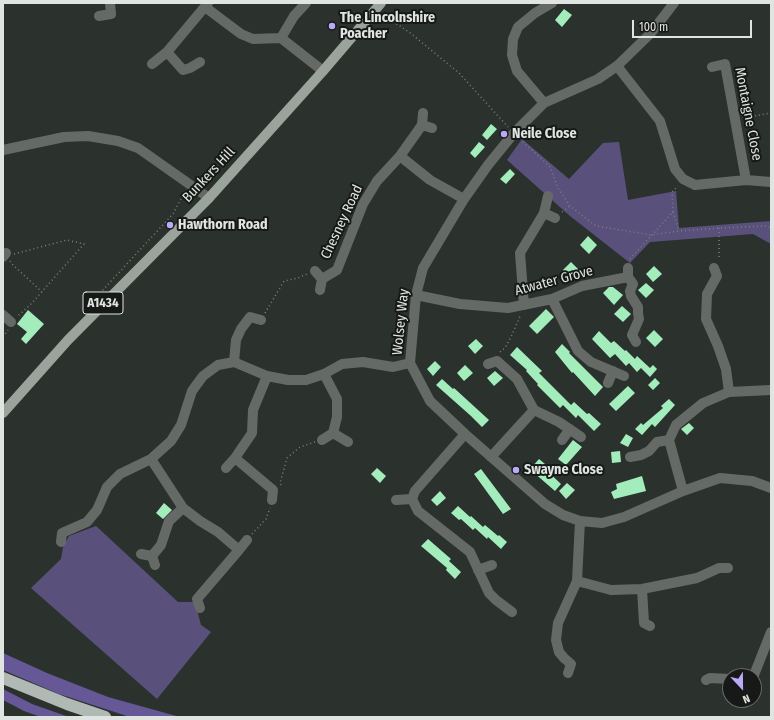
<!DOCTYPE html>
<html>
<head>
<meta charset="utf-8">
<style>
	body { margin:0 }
	#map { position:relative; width:774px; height:720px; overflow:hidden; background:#2b322d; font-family:"Fira Sans Condensed",sans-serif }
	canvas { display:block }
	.frame { position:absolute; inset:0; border:4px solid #e0e5e1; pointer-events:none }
	.north { position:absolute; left:722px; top:668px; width:40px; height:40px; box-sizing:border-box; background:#161917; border:1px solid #676b68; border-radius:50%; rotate:158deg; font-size:11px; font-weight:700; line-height:16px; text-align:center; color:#e0e5e1 }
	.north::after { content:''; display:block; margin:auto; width:14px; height:18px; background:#baaaf7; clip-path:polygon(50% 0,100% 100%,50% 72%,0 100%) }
	.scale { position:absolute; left:632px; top:20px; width:120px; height:18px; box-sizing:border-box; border:2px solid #e0e5e1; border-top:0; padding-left:5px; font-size:12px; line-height:14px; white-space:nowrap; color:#e0e5e1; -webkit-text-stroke:3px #161917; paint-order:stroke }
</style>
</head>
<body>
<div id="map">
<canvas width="774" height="720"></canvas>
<div class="frame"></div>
<div class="north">N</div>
<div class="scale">100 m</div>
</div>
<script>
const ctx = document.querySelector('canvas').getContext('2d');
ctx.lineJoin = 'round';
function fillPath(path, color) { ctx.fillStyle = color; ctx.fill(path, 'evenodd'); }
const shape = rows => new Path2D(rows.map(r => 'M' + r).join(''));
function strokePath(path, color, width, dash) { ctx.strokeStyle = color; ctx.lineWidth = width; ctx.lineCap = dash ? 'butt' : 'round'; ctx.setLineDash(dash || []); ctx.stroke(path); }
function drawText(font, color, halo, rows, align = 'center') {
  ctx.font = font + ' "Fira Sans Condensed",sans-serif'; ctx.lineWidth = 4; ctx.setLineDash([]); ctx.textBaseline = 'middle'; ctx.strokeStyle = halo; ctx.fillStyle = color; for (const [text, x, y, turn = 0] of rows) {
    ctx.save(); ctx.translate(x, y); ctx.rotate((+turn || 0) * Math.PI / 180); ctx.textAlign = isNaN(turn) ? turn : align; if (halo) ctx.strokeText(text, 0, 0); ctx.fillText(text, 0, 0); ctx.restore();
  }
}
const green = shape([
	[522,139,569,179,603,143,619,142,628,200,676,191,679,228,771,221,771,244,753,234,650,242,630,263,570,216,507,160],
	[96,526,178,602,195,602,201,625,211,632,157,699,31,588,61,559,63,547,69,536]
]);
const forest = shape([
	[3,653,47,673,108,697,180,717,130,717,59,694,3,670],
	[3,689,32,704,69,717,41,717,24,711,3,700]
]);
const building = shape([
	[564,9,572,15,562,27,555,20],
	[491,124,497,129,487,140,482,135],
	[479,142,485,147,475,158,470,153],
	[510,169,515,174,506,184,500,179],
	[588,236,597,245,589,254,580,245],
	[571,262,579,270,570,278,563,270],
	[654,266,662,274,653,282,646,274],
	[646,283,654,290,646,298,638,290],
	[609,287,613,287,623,295,614,305,603,293],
	[622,306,631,314,623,322,614,314],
	[546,309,554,317,537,334,529,326],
	[28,310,44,324,26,344,21,339,27,332,17,324],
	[654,330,663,339,655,347,646,338],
	[599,331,611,343,614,341,625,351,626,350,635,359,637,356,650,368,653,365,657,369,650,377,641,368,637,372,629,363,626,366,615,354,610,358,592,339],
	[476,339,483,346,475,354,468,346],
	[562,344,570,352,569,353,603,387,595,396,573,372,572,373,555,352],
	[517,347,542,371,539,373,571,405,574,402,587,414,589,413,601,424,594,431,578,415,576,418,563,405,560,408,537,385,538,384,526,371,527,370,510,355],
	[435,361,441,367,433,376,427,369],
	[465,365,473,373,464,381,457,373],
	[495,371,503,378,494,386,487,378],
	[655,378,660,383,653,390,648,385],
	[442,379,453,389,454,388,489,420,482,427,471,416,436,385],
	[628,386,635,393,616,411,609,404],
	[669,399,675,405,655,427,652,424,642,435,635,429,641,423,643,425,663,408,661,406],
	[689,423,694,428,687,435,681,429],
	[626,434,633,438,628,447,620,443],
	[573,440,582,447,566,465,558,459],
	[620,451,621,462,612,463,611,452],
	[539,459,545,464,543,467,561,484,555,491,533,472,535,470,532,467],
	[377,468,386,476,380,483,371,474],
	[481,469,511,509,503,514,474,474],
	[642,476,646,491,614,499,611,492,617,489,616,484],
	[567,483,575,490,566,499,559,491],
	[440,491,446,498,437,506,431,500],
	[164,503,172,510,163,519,156,513],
	[458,506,470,517,471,516,483,527,485,525,498,536,499,535,507,542,501,549,488,537,487,539,475,528,473,530,461,519,459,520,451,513],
	[428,539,451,559,449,561,461,572,455,579,446,570,447,568,421,546]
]);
const path = shape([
	[383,15,409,32,459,73,508,127],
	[743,118,771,113],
	[520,139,550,167,558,188,570,206,596,226,651,235,679,231,719,228,765,226,771,228],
	[201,182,208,181,216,176],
	[562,212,570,206],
	[673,212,679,231],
	[719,228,719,260],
	[14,254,67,240,84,244,32,303,18,316],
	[630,259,673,212,672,192,678,186],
	[10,261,12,264,42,292],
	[89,305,173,214,185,191],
	[265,313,284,281,298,278,307,274],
	[3,337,8,330],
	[500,352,505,348,511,337,521,314],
	[281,485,280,483,287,458,300,447,315,442],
	[252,534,266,519,270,508]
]);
const minor = shape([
	[674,3,651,33,617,66,598,79,544,103,514,133,488,165,464,199,423,268,416,295,410,363,430,401,465,434,545,504,563,515,580,521,602,523,624,517,683,491,720,478,752,481,771,488],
	[205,7,241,34,253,39,281,38,323,71],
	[99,16,111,14,110,3],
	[281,38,294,16,306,3],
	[167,52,183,70,190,68,200,62],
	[152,64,167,52,208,3],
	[617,66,660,121,675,169,683,179,695,185,746,180,771,182],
	[712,67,725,64,746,180],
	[544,103,517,71,512,55,513,39,518,27,535,13,552,3],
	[422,125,432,128],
	[3,150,64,137,88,136,118,141,138,148,148,155,209,198],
	[400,156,422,125,423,113],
	[544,213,555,218],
	[3,257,6,253],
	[714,268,717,276,707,294,706,319,718,346,726,369,729,392],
	[315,271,322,279,337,270,363,204,377,181,400,156,430,180,464,199],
	[628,277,633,284,630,291,631,296,638,307,638,313,639,319,632,335,636,342],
	[320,290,322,279],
	[416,295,460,304,508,308,552,299,582,286,628,277,628,268],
	[552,299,578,351,591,362,624,376],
	[524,305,520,253,544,213,548,196],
	[3,315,11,322],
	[234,362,236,340,241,329,250,317,261,320],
	[488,364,497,361,517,379,534,410,491,457],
	[324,374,337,399,337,417,333,433,348,442],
	[267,376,253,410,252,433,235,458,273,490,272,500],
	[608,383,613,371],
	[534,410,559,422,581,437],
	[465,434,415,491,412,499,418,511,470,552,489,593,496,600,512,612],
	[322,440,333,433],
	[562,440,570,429],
	[630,457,641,455,649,451,657,442,669,440],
	[151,459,183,508,200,521,218,532,239,550,197,599,200,608],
	[226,468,235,458],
	[683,491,669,440,676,425,703,403,729,392,771,390],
	[396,500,412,499],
	[61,542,62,533,87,522,97,510,107,487,120,474,151,459,171,441,181,425,192,391,203,376,218,365,234,362,267,376,288,380,306,380,324,374,342,364,363,362,393,367,410,363],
	[239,550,247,540],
	[141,554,152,556],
	[155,565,152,556,161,545,169,521,183,508],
	[478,570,492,565],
	[577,581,611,590,642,589,697,578,719,568,728,568],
	[642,589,644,623,650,626],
	[568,673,571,664,564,658,559,652,556,640,558,623,577,581,580,521],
	[751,676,754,675,771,632],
	[706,680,710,678,730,679]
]);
const major = shape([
	[3,413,68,340,209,198,323,71,381,3]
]);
const highway = shape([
	[3,678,67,704,105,717]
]);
const markers = [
	[332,26,4,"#baaaf7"],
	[504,134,4,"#baaaf7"],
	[170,225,4,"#baaaf7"],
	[516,470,4,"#baaaf7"]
];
const shields = [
	[103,303,40]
];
const shieldNames = [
	["A1434",103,303]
];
const poiNames = [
	["The Lincolnshire",340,18],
	["Poacher",340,34],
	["Neile Close",512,134],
	["Hawthorn Road",178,225],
	["Swayne Close",524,470]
];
const streetNames = [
	["Montaigne Close",748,114,79],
	["Bunkers Hill",209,175,-47],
	["Chesney Road",342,222,-65],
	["Atwater Grove",554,281,-15],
	["Wolsey Way",401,322,-84]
];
fillPath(green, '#59517c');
fillPath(forest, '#665796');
fillPath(building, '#a3edbc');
strokePath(path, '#7b817c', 1.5, [1, 3]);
strokePath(minor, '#666a67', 10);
strokePath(major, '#9ba39d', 10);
strokePath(highway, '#b0b9b3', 12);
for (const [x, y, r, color] of markers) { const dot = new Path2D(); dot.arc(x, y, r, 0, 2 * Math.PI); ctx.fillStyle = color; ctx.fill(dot); strokePath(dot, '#161917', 1.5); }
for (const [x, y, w] of shields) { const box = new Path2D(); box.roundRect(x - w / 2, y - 11, w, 22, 3); ctx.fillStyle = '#161917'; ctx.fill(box); strokePath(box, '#e0e5e1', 1); }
drawText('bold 13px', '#e0e5e1', null, shieldNames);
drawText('bold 14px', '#e0e5e1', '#161917', poiNames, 'left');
drawText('14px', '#e0e5e1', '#161917', streetNames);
</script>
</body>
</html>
